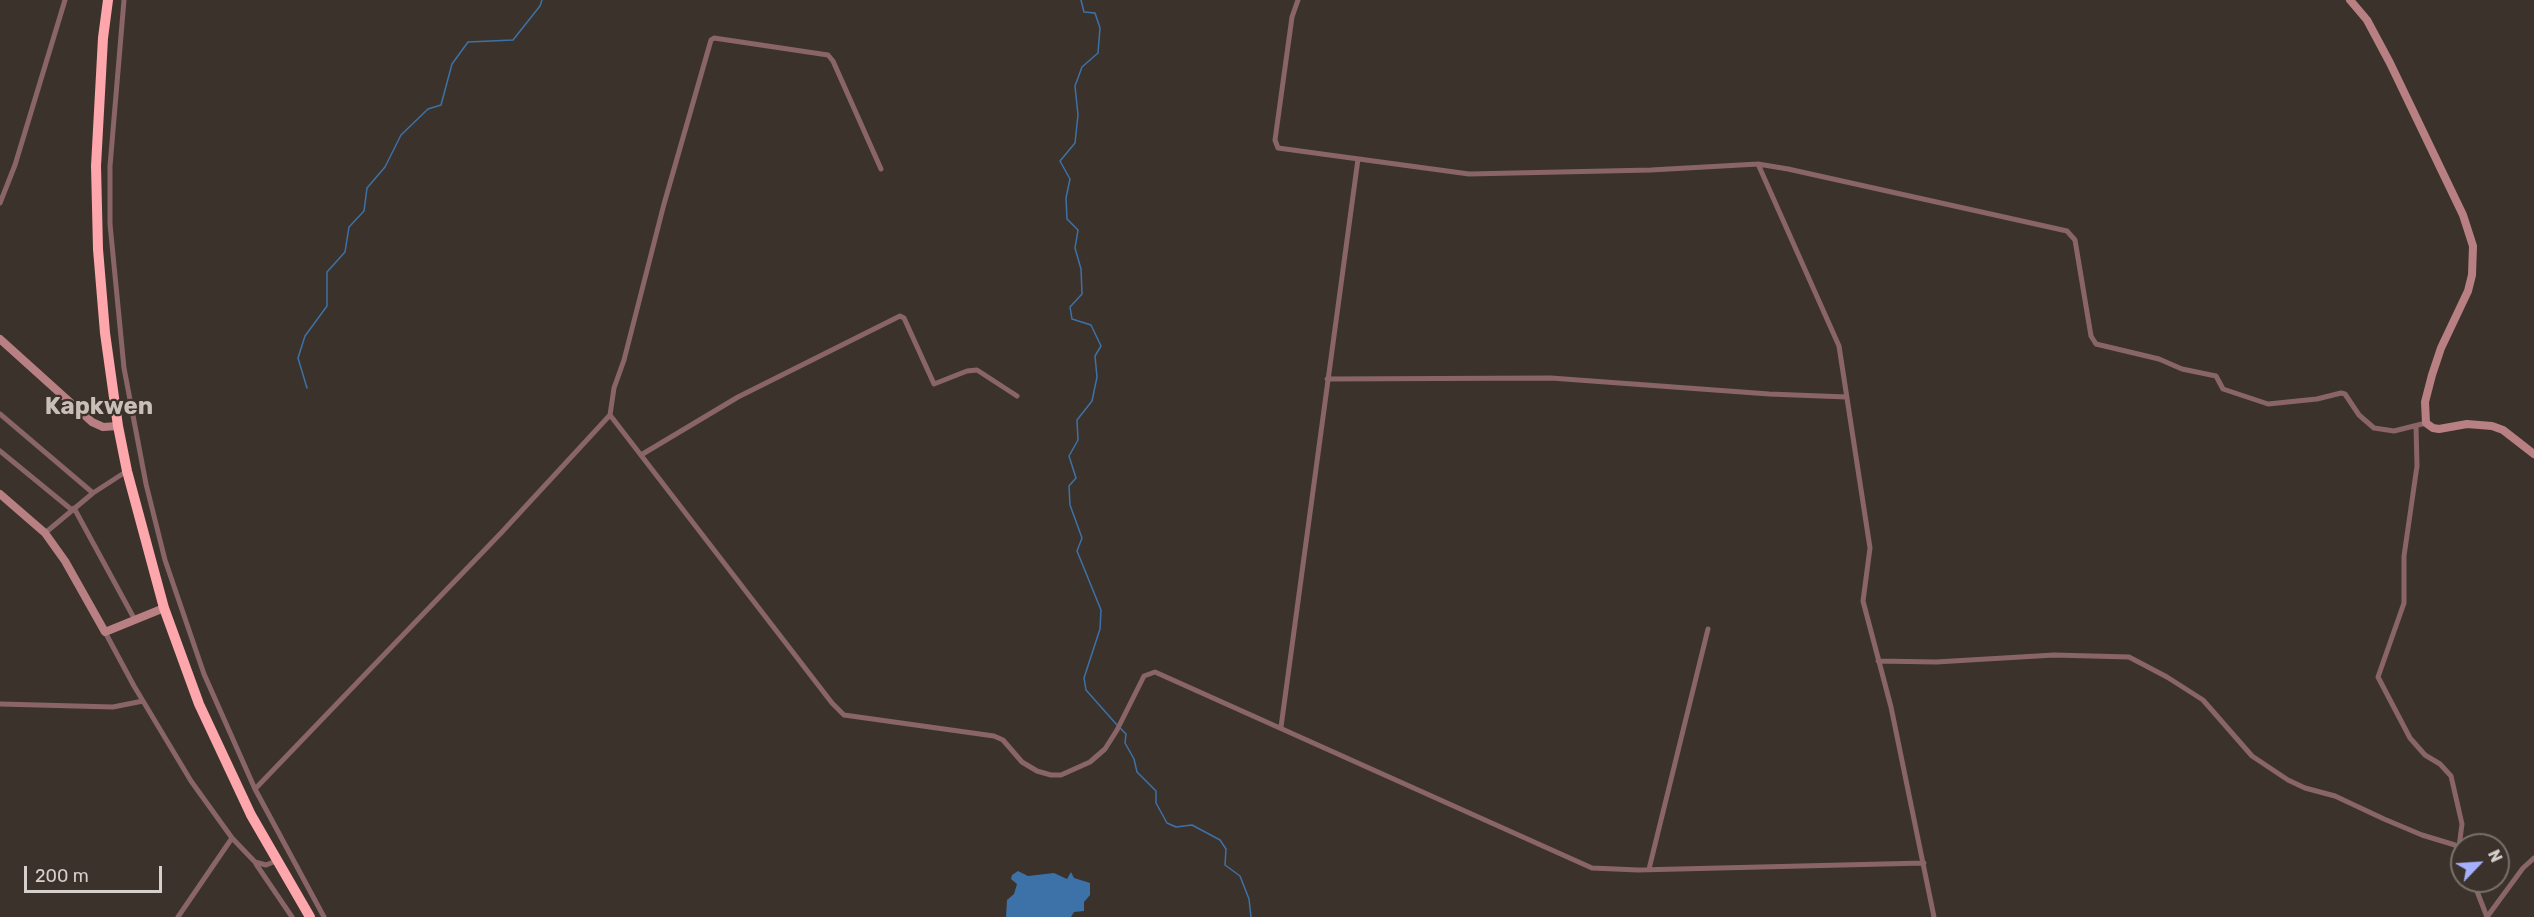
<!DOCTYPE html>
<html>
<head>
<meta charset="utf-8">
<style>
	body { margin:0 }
	#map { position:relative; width:2534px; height:917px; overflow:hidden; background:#3b322b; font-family:Rubik,sans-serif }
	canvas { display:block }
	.north { position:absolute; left:2450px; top:833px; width:60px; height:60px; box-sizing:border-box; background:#3b322b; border:2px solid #79716b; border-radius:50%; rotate:65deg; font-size:16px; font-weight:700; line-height:24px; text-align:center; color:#d6d0cc }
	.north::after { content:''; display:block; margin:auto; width:21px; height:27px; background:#a5b1fc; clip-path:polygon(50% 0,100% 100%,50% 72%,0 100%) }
	.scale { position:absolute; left:24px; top:866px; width:138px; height:27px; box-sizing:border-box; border:3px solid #d6d0cc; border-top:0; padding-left:8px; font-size:18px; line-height:21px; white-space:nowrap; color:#d6d0cc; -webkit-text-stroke:4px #3b322b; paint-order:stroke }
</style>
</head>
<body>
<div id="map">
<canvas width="2534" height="917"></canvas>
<div class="north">N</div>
<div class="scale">200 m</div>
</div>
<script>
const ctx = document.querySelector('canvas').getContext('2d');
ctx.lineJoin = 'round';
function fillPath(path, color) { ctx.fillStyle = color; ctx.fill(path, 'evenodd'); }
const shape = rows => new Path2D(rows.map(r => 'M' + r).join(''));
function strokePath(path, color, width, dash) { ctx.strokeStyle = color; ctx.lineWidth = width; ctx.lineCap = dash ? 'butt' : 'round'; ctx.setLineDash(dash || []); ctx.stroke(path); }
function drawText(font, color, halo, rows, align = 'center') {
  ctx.font = font + ' Rubik,sans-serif'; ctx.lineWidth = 4.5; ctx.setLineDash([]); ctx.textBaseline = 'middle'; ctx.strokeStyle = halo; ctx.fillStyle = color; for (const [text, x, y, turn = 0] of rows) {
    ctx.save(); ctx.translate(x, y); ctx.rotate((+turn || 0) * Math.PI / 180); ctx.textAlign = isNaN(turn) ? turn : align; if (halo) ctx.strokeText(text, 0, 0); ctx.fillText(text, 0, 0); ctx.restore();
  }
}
const water = shape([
	[1018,871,1028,876,1054,873,1067,879,1071,872,1074,878,1090,883,1090,895,1084,902,1084,911,1074,912,1071,917,1006,917,1007,900,1014,894,1017,884,1011,879,1012,875]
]);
const stream = shape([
	[1081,0,1084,12,1095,13,1100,28,1098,53,1082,67,1075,86,1078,115,1075,143,1060,161,1070,179,1066,198,1067,219,1078,230,1075,248,1081,269,1082,294,1070,307,1072,319,1091,325,1101,346,1095,356,1097,377,1092,401,1077,420,1078,440,1069,456,1076,478,1069,486,1070,505,1082,538,1077,551,1101,610,1100,629,1084,678,1086,690,1117,725],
	[307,388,298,358,305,336,327,306,327,272,345,252,349,227,364,211,367,188,385,167,401,135,428,109,441,105,452,64,468,42,513,40,540,6,542,0],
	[1120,728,1126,734,1125,743,1134,759,1137,772,1156,791,1156,803,1167,823,1176,827,1192,825,1220,840,1226,849,1225,865,1240,876,1249,899,1251,917]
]);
const street = shape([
	[124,0,110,166,110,224,124,368,146,484,165,560,204,674,255,789,324,917],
	[1298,0,1292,17,1275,140,1278,148,1469,174,1651,170,1758,164,1839,346,1870,548,1863,601,1891,707,1934,917],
	[1758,164,1788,169,2067,231,2075,240,2091,336,2096,344,2159,359,2182,369,2216,376,2223,389,2268,404,2317,399,2341,393,2345,394,2359,415,2374,428,2394,431,2426,423],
	[0,203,15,165,65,0],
	[1327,379,1551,378,1769,394,1847,397],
	[0,414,93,493],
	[610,415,832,703,844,715,994,736,1003,740,1022,762,1037,771,1051,775,1061,775,1090,762,1105,749,1117,730,1144,676,1155,672,1592,868,1638,870,1924,863],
	[2416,426,2417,466,2404,556,2404,603,2378,677,2410,738,2425,755,2440,764,2451,776,2462,824,2459,847],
	[0,451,72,510],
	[641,455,738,397,900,316,904,318,934,384,967,371,977,370,1017,396],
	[74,508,135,620],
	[45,533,93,493,127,471],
	[105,632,134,686,191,781,232,838],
	[1878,661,1936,662,2054,655,2129,657,2167,677,2203,700,2252,756,2288,780,2305,788,2335,796,2384,819,2422,835,2455,845,2462,854],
	[0,704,113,707,143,701],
	[1281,727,1358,159],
	[255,789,501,533,610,415,614,388,624,360,664,204,711,40,714,38,828,55,833,61,881,169],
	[256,864,292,917],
	[1649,869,1708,629],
	[2473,881,2487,917],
	[178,917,232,838,255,862,266,865,276,861],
	[2487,917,2523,868,2534,858]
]);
const secondary = shape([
	[2350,0,2367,20,2390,63,2463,215,2473,246,2472,275,2468,291,2441,348,2432,375,2425,402,2426,423,2433,428,2439,429,2467,424,2492,426,2503,430,2534,454],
	[0,339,92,422,103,427,118,426],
	[0,494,45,533,65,561,105,632,164,608]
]);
const highway = shape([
	[108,0,103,38,96,166,98,249,105,333,118,426,127,471,164,608,199,704,251,815,310,917]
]);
const quarterNames = [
	["Kapkwen",99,407]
];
fillPath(water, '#3d72a9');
strokePath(stream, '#3d72a9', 1.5);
strokePath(street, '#896567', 5);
strokePath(secondary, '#b88083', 8);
strokePath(highway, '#fda6ab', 10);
drawText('bold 24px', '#cabfb6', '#3b322b', quarterNames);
</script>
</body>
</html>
